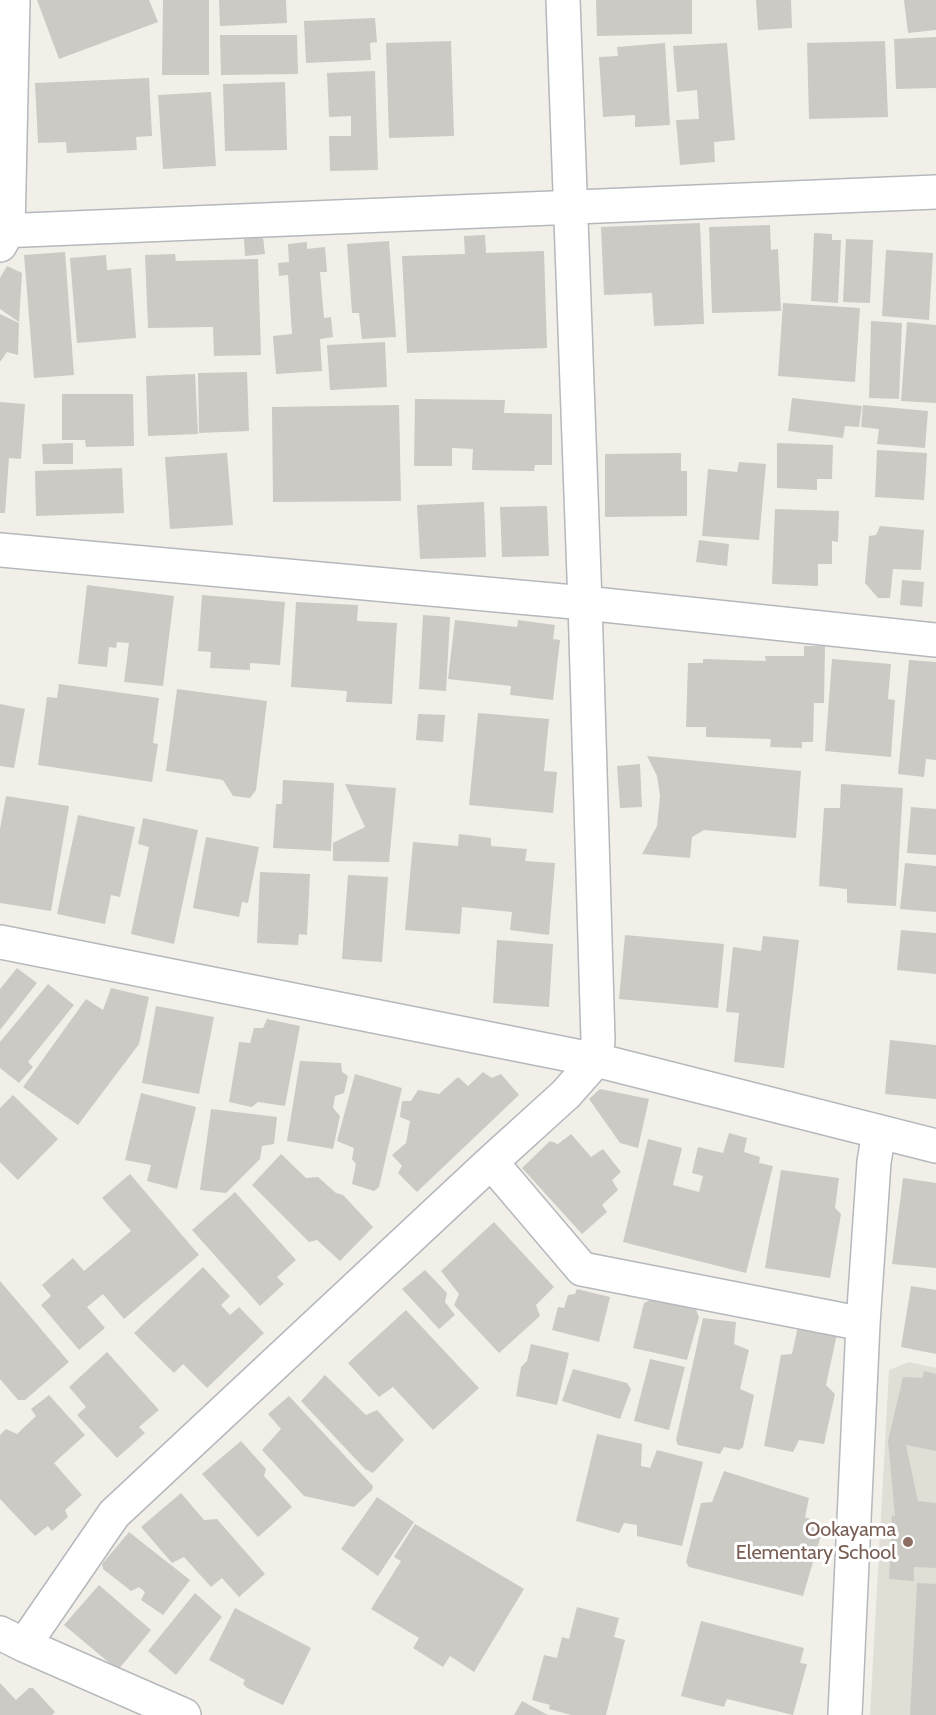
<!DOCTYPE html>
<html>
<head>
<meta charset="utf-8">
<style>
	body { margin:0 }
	canvas { display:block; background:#f1efe8 }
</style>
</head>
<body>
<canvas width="936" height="1715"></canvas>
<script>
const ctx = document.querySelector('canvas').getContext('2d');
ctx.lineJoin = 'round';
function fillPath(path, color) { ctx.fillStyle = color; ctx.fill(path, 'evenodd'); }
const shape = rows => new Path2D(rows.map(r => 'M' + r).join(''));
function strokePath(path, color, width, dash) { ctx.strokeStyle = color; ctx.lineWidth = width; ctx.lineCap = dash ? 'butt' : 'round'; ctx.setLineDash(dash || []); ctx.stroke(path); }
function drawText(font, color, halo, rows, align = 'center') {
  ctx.font = font + ' Cabin,sans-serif'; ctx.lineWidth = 6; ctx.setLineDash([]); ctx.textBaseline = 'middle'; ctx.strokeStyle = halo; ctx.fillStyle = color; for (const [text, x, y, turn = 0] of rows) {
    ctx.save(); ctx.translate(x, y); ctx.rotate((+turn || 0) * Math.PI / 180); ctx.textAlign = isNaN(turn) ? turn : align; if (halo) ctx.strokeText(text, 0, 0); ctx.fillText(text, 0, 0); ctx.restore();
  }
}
const education = shape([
	[909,1362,936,1368,936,1715,870,1715,889,1370]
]);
const building = shape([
	[37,0,149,0,158,22,59,59],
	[163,0,209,0,209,75,162,75],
	[219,0,286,0,287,23,220,26],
	[596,0,692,0,692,34,597,36],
	[756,0,791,0,792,28,758,30],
	[904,0,936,0,936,30,908,33],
	[375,18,377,42,370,43,371,60,306,63,304,21],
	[220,35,297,35,298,74,221,75],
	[936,37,936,88,896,89,894,39],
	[451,41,454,136,389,138,386,43],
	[885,41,888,117,809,119,807,43],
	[665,43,670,125,635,127,635,115,603,117,599,57,618,56,617,47],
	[727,43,735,140,714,142,715,162,680,165,676,120,699,119,697,90,677,92,673,46],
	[375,71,378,170,330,171,329,136,351,136,351,116,329,117,327,73],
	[149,78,152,136,136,137,137,150,67,153,66,142,38,143,35,83],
	[285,82,287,150,225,151,223,84],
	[211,92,216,166,163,169,158,95],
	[700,223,704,324,654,326,652,293,604,295,601,227],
	[770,225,771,250,778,249,781,311,712,313,709,227],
	[814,233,832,234,832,240,841,240,838,303,811,301],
	[485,235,486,253,544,251,547,348,407,353,402,256,465,254,464,236],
	[263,237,265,254,245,256,244,239],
	[846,239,873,240,870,303,843,302],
	[389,241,396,337,362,339,359,313,352,313,347,244],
	[307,242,307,249,325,247,327,272,320,272,324,318,331,317,333,337,320,339,322,371,276,374,273,336,292,334,288,275,279,276,278,263,289,262,288,244],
	[886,250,933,253,929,320,882,316],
	[65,252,74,375,34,378,24,255],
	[175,254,176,261,258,259,261,355,214,356,213,327,148,328,145,255],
	[106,255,107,270,131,268,136,338,77,343,70,258],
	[7,266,22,273,19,322,0,309,0,278],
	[783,303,860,308,855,382,778,376],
	[0,314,19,323,18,355,7,352,0,362],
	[871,321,902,323,899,399,869,398],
	[907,322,936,325,936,403,901,401],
	[385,342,387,387,330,390,327,345],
	[247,372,249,431,199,433,198,373],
	[195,374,198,434,148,436,146,376],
	[62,394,133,394,134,446,86,447,85,440,62,440],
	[792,398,862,406,859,427,845,426,843,438,788,431],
	[415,399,505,400,504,413,552,414,552,465,535,465,534,471,472,470,473,449,452,448,452,466,414,466],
	[0,402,25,404,21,459,9,458,5,513,0,513],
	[399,405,401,501,273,502,272,407],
	[863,405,928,411,925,448,877,444,879,429,861,427],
	[73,443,73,464,43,464,42,444],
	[777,443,833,445,832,479,817,479,817,490,777,488],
	[877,450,927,453,924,500,875,497],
	[227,453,233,525,170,529,165,457],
	[681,453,681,471,687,471,687,516,605,517,605,454],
	[739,462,766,464,759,540,702,536,708,469,737,472],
	[122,468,124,513,36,516,35,471],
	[484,502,486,557,420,559,417,505],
	[547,506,549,556,502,557,500,507],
	[775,509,839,511,838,542,832,541,832,564,818,564,818,586,772,584],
	[880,526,924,530,921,570,893,569,890,598,878,598,865,583,869,536,876,535],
	[699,540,729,544,727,566,696,562],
	[902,580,924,582,922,607,900,605],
	[87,585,174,596,163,686,124,682,129,643,117,642,116,648,109,647,107,667,78,664],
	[202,595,285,602,280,665,250,663,250,670,210,668,211,652,198,651],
	[296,602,358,605,357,621,397,623,392,704,346,702,347,691,291,687],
	[423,615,450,617,446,691,419,689],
	[455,620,517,627,518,620,555,625,553,639,560,640,553,700,510,695,511,686,448,679],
	[804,646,825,646,824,703,814,703,813,742,802,742,802,748,770,747,771,739,706,737,706,727,686,727,688,663,703,663,703,659,766,661,765,656,804,656],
	[832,659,891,664,888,699,895,700,891,757,825,751],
	[909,660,936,662,936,760,926,759,924,777,898,774],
	[59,684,159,698,153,743,158,744,152,782,38,765,47,697,57,698],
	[177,689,267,701,256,790,250,798,233,796,223,780,166,771],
	[0,704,25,709,14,768,0,766],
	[478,713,549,719,544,771,557,772,553,813,469,805],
	[418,714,445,715,443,742,416,740],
	[647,756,801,771,796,838,704,830,692,837,690,858,642,854,657,826,660,796,657,776],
	[640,764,642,807,620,808,617,766],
	[283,780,334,783,331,851,273,848,276,804,282,804],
	[345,784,396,788,389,862,333,861,333,843,365,827],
	[841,784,903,788,896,906,847,903,847,889,819,886,824,808,840,808],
	[6,796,69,806,51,911,0,903,0,829],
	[911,807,936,809,936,855,907,853],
	[78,815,135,827,120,897,111,895,105,924,57,914],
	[143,818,198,830,174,944,131,934,149,847,138,844],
	[459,834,491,838,491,846,527,849,525,861,555,863,549,935,510,930,512,912,462,907,460,934,405,930,413,842,458,846],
	[206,837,259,847,248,903,242,902,239,917,193,908],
	[905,863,936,866,936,912,900,909],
	[260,872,310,874,307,935,299,934,298,945,257,943],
	[348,875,388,877,382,962,342,959],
	[901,930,936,933,936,974,897,970],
	[625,935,724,944,718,1008,619,999],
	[763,936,799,940,784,1068,734,1062,739,1013,726,1012,733,947,761,951],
	[497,940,553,944,549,1007,493,1003],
	[17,968,37,983,0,1030,0,989],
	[48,984,74,1005,28,1062,33,1067,19,1083,0,1068,0,1042],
	[111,988,149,997,139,1044,78,1125,23,1087,86,999,103,1010],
	[156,1006,214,1017,199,1094,142,1083],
	[267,1019,300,1026,285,1106,258,1102,252,1107,229,1102,239,1042,250,1043,254,1028,263,1028],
	[890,1040,936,1045,936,1099,885,1094],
	[300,1061,341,1063,342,1072,348,1076,344,1093,335,1096,333,1108,340,1116,333,1149,287,1141],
	[483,1072,492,1078,501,1074,519,1095,417,1192,398,1173,402,1166,392,1155,406,1143,410,1121,400,1117,402,1101,411,1101,418,1090,439,1094,458,1077,468,1086],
	[355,1074,402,1088,379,1187,374,1191,352,1184,356,1164,352,1159,354,1148,337,1141],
	[600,1089,649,1099,638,1148,620,1143,589,1099],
	[141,1093,196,1107,177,1189,147,1181,151,1165,125,1160],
	[13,1095,58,1139,18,1180,0,1162,0,1108],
	[211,1109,277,1117,274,1144,262,1146,260,1159,226,1193,200,1190],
	[729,1133,747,1138,744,1152,760,1157,759,1163,773,1166,746,1273,623,1242,648,1139,682,1148,673,1185,699,1192,703,1176,692,1173,698,1147,723,1153],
	[571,1134,591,1157,603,1149,621,1172,612,1180,618,1190,602,1205,607,1212,582,1234,522,1168,550,1141,558,1144],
	[281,1154,306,1178,318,1177,336,1193,343,1195,373,1227,340,1261,317,1240,309,1242,252,1185],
	[781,1170,839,1178,835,1208,841,1214,830,1278,765,1268],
	[130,1174,199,1255,124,1319,103,1294,87,1307,105,1328,79,1350,41,1305,51,1296,42,1285,73,1258,84,1271,131,1231,102,1198],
	[903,1178,936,1183,936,1268,892,1264],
	[235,1192,296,1260,277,1277,284,1284,260,1306,192,1230],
	[494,1222,554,1287,536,1305,540,1316,499,1353,454,1305,459,1294,441,1271],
	[203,1267,230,1296,221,1305,230,1315,239,1307,264,1333,207,1388,183,1364,174,1373,134,1333],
	[425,1270,447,1293,445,1302,455,1315,439,1329,402,1289],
	[0,1281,69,1362,25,1400,18,1400,0,1379],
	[911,1286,936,1290,936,1354,901,1347],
	[577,1289,610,1297,599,1342,552,1330,558,1307,564,1308,568,1295,575,1294],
	[657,1297,695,1307,699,1317,687,1360,633,1348,644,1303],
	[406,1310,479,1388,433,1430,393,1387,379,1397,348,1363],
	[703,1318,736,1322,734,1344,749,1350,740,1389,754,1395,743,1447,739,1450,724,1447,720,1454,678,1445,676,1440],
	[798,1326,837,1334,826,1385,835,1394,824,1444,799,1440,793,1452,764,1446,781,1355,792,1354],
	[531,1344,569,1353,557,1405,516,1396,521,1367,527,1361],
	[107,1352,159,1410,139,1427,145,1433,117,1458,77,1415,86,1407,69,1387],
	[650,1359,685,1367,669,1430,634,1421],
	[573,1369,627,1383,631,1389,620,1419,562,1401],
	[924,1371,936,1374,936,1451,906,1445,918,1501,936,1503,936,1568,914,1567,914,1581,889,1579,892,1515,895,1516,888,1441,903,1377,922,1378,918,1397],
	[325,1375,366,1415,377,1410,404,1440,373,1473,365,1469,301,1401],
	[49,1395,85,1435,54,1463,82,1495,65,1510,68,1517,52,1531,48,1526,35,1536,0,1499,0,1435,6,1429,17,1434,36,1416,31,1409],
	[289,1396,373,1486,372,1490,354,1507,304,1496,262,1450,281,1429,268,1414],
	[597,1434,642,1444,641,1466,650,1468,657,1450,703,1462,682,1546,637,1536,637,1525,624,1523,619,1533,576,1521],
	[241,1441,266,1469,264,1476,292,1507,258,1537,202,1474],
	[724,1471,809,1498,805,1517,824,1525,803,1596,689,1567,686,1562,701,1503,712,1502],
	[181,1493,204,1520,217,1519,265,1574,239,1597,222,1578,211,1587,184,1557,172,1563,141,1527],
	[377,1497,414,1522,378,1576,341,1549],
	[415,1524,524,1589,474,1672,450,1656,443,1667,413,1648,419,1638,371,1609,401,1561,394,1557],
	[129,1532,190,1580,163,1615,141,1600,145,1592,139,1587,131,1591,103,1569,102,1564],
	[917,1583,936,1584,936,1715,910,1715],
	[99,1585,151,1630,118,1670,64,1625],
	[195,1593,222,1617,176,1675,148,1651],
	[577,1607,619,1618,614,1637,625,1640,606,1715,571,1715,549,1709,550,1705,532,1700,544,1655,557,1658,562,1637,569,1639],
	[235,1608,311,1648,283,1705,247,1688,243,1684,245,1680,209,1660],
	[701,1621,804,1648,800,1663,807,1664,793,1715,727,1699,724,1707,681,1696],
	[0,1683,16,1700,29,1688,33,1688,55,1712,52,1715,0,1715],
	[522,1701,548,1715,514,1715]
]);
const street = shape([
	[0,231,936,192],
	[0,245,8,231,13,0],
	[0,550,585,603,936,640],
	[0,942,596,1060,936,1146],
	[491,1162,582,1269,863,1324],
	[0,1633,24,1645,184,1715],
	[24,1645,114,1514,491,1162,566,1094,596,1060,598,1040,585,603,563,0],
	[845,1715,863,1324,874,1162,879,1132]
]);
const markers = [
	[908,1542,6,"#8d6e63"]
];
const educationNames = [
	["Ookayama",896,1530],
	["Elementary School",896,1553]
];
fillPath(education, '#e1ded6');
fillPath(building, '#cccac5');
strokePath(street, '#b5b8bc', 36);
strokePath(street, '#fff', 33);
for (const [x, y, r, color] of markers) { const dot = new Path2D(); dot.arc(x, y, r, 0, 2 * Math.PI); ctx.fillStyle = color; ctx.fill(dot); strokePath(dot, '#fff', 2); }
drawText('20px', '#785e54', '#fff', educationNames, 'right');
</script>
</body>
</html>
